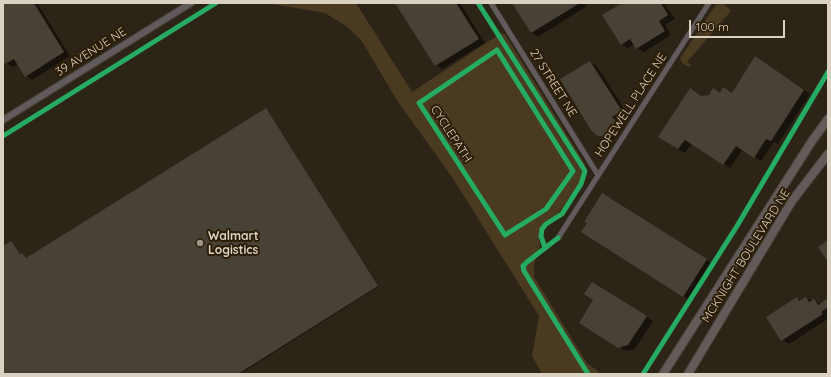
<!DOCTYPE html>
<html>
<head>
<meta charset="utf-8">
<style>
	body { margin:0 }
	#map { position:relative; width:831px; height:377px; overflow:hidden; background:#2c2417; font-family:Quicksand,sans-serif }
	canvas { display:block }
	.frame { position:absolute; inset:0; border:4px solid #dad1c3; pointer-events:none }
	.scale { position:absolute; left:689px; top:20px; width:96px; height:18px; box-sizing:border-box; border:2px solid #dad1c3; border-top:0; padding-left:5px; font-size:12px; line-height:14px; white-space:nowrap; color:#dad1c3; -webkit-text-stroke:3px #2b1d05; paint-order:stroke }
</style>
</head>
<body>
<div id="map">
<canvas width="831" height="377"></canvas>
<div class="frame"></div>
<div class="scale">100 m</div>
</div>
<script>
const ctx = document.querySelector('canvas').getContext('2d');
ctx.lineJoin = 'round';
function fillPath(path, color) { ctx.fillStyle = color; ctx.fill(path, 'evenodd'); }
const shape = rows => new Path2D(rows.map(r => 'M' + r).join(''));
function strokePath(path, color, width, dash) { ctx.strokeStyle = color; ctx.lineWidth = width; ctx.lineCap = dash ? 'butt' : 'round'; ctx.setLineDash(dash || []); ctx.stroke(path); }
function drawText(font, color, halo, rows, align = 'center') {
  ctx.font = font + ' Quicksand,sans-serif'; ctx.lineWidth = 4; ctx.setLineDash([]); ctx.textBaseline = 'middle'; ctx.strokeStyle = halo; ctx.fillStyle = color; for (const [text, x, y, turn = 0] of rows) {
    ctx.save(); ctx.translate(x, y); ctx.rotate((+turn || 0) * Math.PI / 180); ctx.textAlign = isNaN(turn) ? turn : align; if (halo) ctx.strokeText(text, 0, 0); ctx.fillText(text, 0, 0); ctx.restore();
  }
}
const green = shape([
	[266,3,356,3,412,92,501,33,505,34,585,164,583,179,558,214,546,221,539,233,540,246,534,265,534,277,587,363,599,372,598,374,542,374,532,356,539,316,452,177,398,102,361,40,346,26,325,13],
	[717,3,723,3,731,11,687,62,691,65,689,67,682,63,680,58]
]);
const shadow = shape([
	[7,3,37,3,70,56,32,80,26,76,18,64,13,67,6,63,3,58,3,5],
	[396,3,460,3,485,43,442,69,435,65],
	[513,3,585,3,587,6,538,37,532,33],
	[624,3,664,3,675,19,665,25,671,35,644,52,637,48,635,44,628,48,621,44],
	[590,62,597,66,628,115,618,121,623,125,615,138,609,140,597,134],
	[762,62,810,94,778,144,774,142,761,161,743,149,730,168,692,143,685,153,659,137,702,97,721,94,732,94],
	[266,109,378,287,240,374,3,374,3,322,6,320,3,316,5,315,3,311,3,247,11,242,20,255,24,255,26,259],
	[610,198,713,264,690,300,683,296],
	[599,287,653,321,635,349,626,351,619,347,595,300],
	[797,298,801,301,806,298,821,304,828,301,828,319,789,344,782,340]
]);
const building = shape([
	[5,3,34,3,64,52,25,77,14,59,5,64,3,60,3,4],
	[395,3,456,3,479,39,435,66],
	[512,3,580,3,531,33],
	[622,3,661,3,668,15,659,21,665,31,636,49,630,39,621,45,602,15],
	[755,56,804,90,771,141,766,139,754,158,736,146,723,165,685,140,678,149,658,137,690,88,701,96,709,95,713,88,720,93,723,87,732,93],
	[590,61,622,111,612,117,617,121,608,135,604,137,596,135,591,130,560,79],
	[266,108,378,286,238,374,3,374,4,320,3,246,11,241,20,254,22,253,26,258],
	[602,193,707,259,683,297,581,232,587,223,584,222],
	[828,240,828,262,818,247],
	[592,282,647,316,628,345,618,348,579,323,593,300,584,294],
	[797,297,799,301,806,297,809,302,814,299,818,305,827,299,828,307,821,312,823,314,781,341,766,317]
]);
const minor = shape([
	[491,3,598,175],
	[558,238,709,3]
]);
const tertiary = shape([
	[3,120,191,3]
]);
const primary = shape([
	[663,374,812,141,828,119],
	[688,374,792,201,828,154]
]);
const cycleway = shape([
	[478,3,585,171,581,184,562,214,546,224,542,229,541,236,545,248],
	[497,50,573,171,546,209,505,235,419,103,497,50],
	[3,136,216,3],
	[558,238,527,262,523,266,524,271,588,374],
	[643,374,737,226,828,72]
]);
const markers = [
	[200,243,4,"#9d9487"]
];
const streetNames = [
	["39 AVENUE NE",91,52,-32],
	["27 STREET NE",553,83,58],
	["HOPEWELL PLACE NE",631,105,-57],
	["CYCLEPATH",451,134,57],
	["MCKNIGHT BOULEVARD NE",746,256,-58]
];
const poiNames = [
	["Walmart",208,236],
	["Logistics",208,250]
];
fillPath(green, '#493a20');
fillPath(shadow, '#0007');
fillPath(building, '#484136');
strokePath(minor, '#463f34', 6);
strokePath(tertiary, '#463f34', 8);
strokePath(primary, '#463f34', 10);
strokePath(minor, '#615b5d', 5);
strokePath(tertiary, '#615b5d', 6);
strokePath(primary, '#625b5a', 8);
strokePath(cycleway, '#26ab63', 5);
for (const [x, y, r, color] of markers) { const dot = new Path2D(); dot.arc(x, y, r, 0, 2 * Math.PI); ctx.fillStyle = color; ctx.fill(dot); strokePath(dot, '#2b1d05', 1.5); }
drawText('12px', '#dad1c3', '#2b1d05', streetNames);
drawText('bold 12px', '#dad1c3', '#2b1d05', poiNames, 'left');
</script>
</body>
</html>
